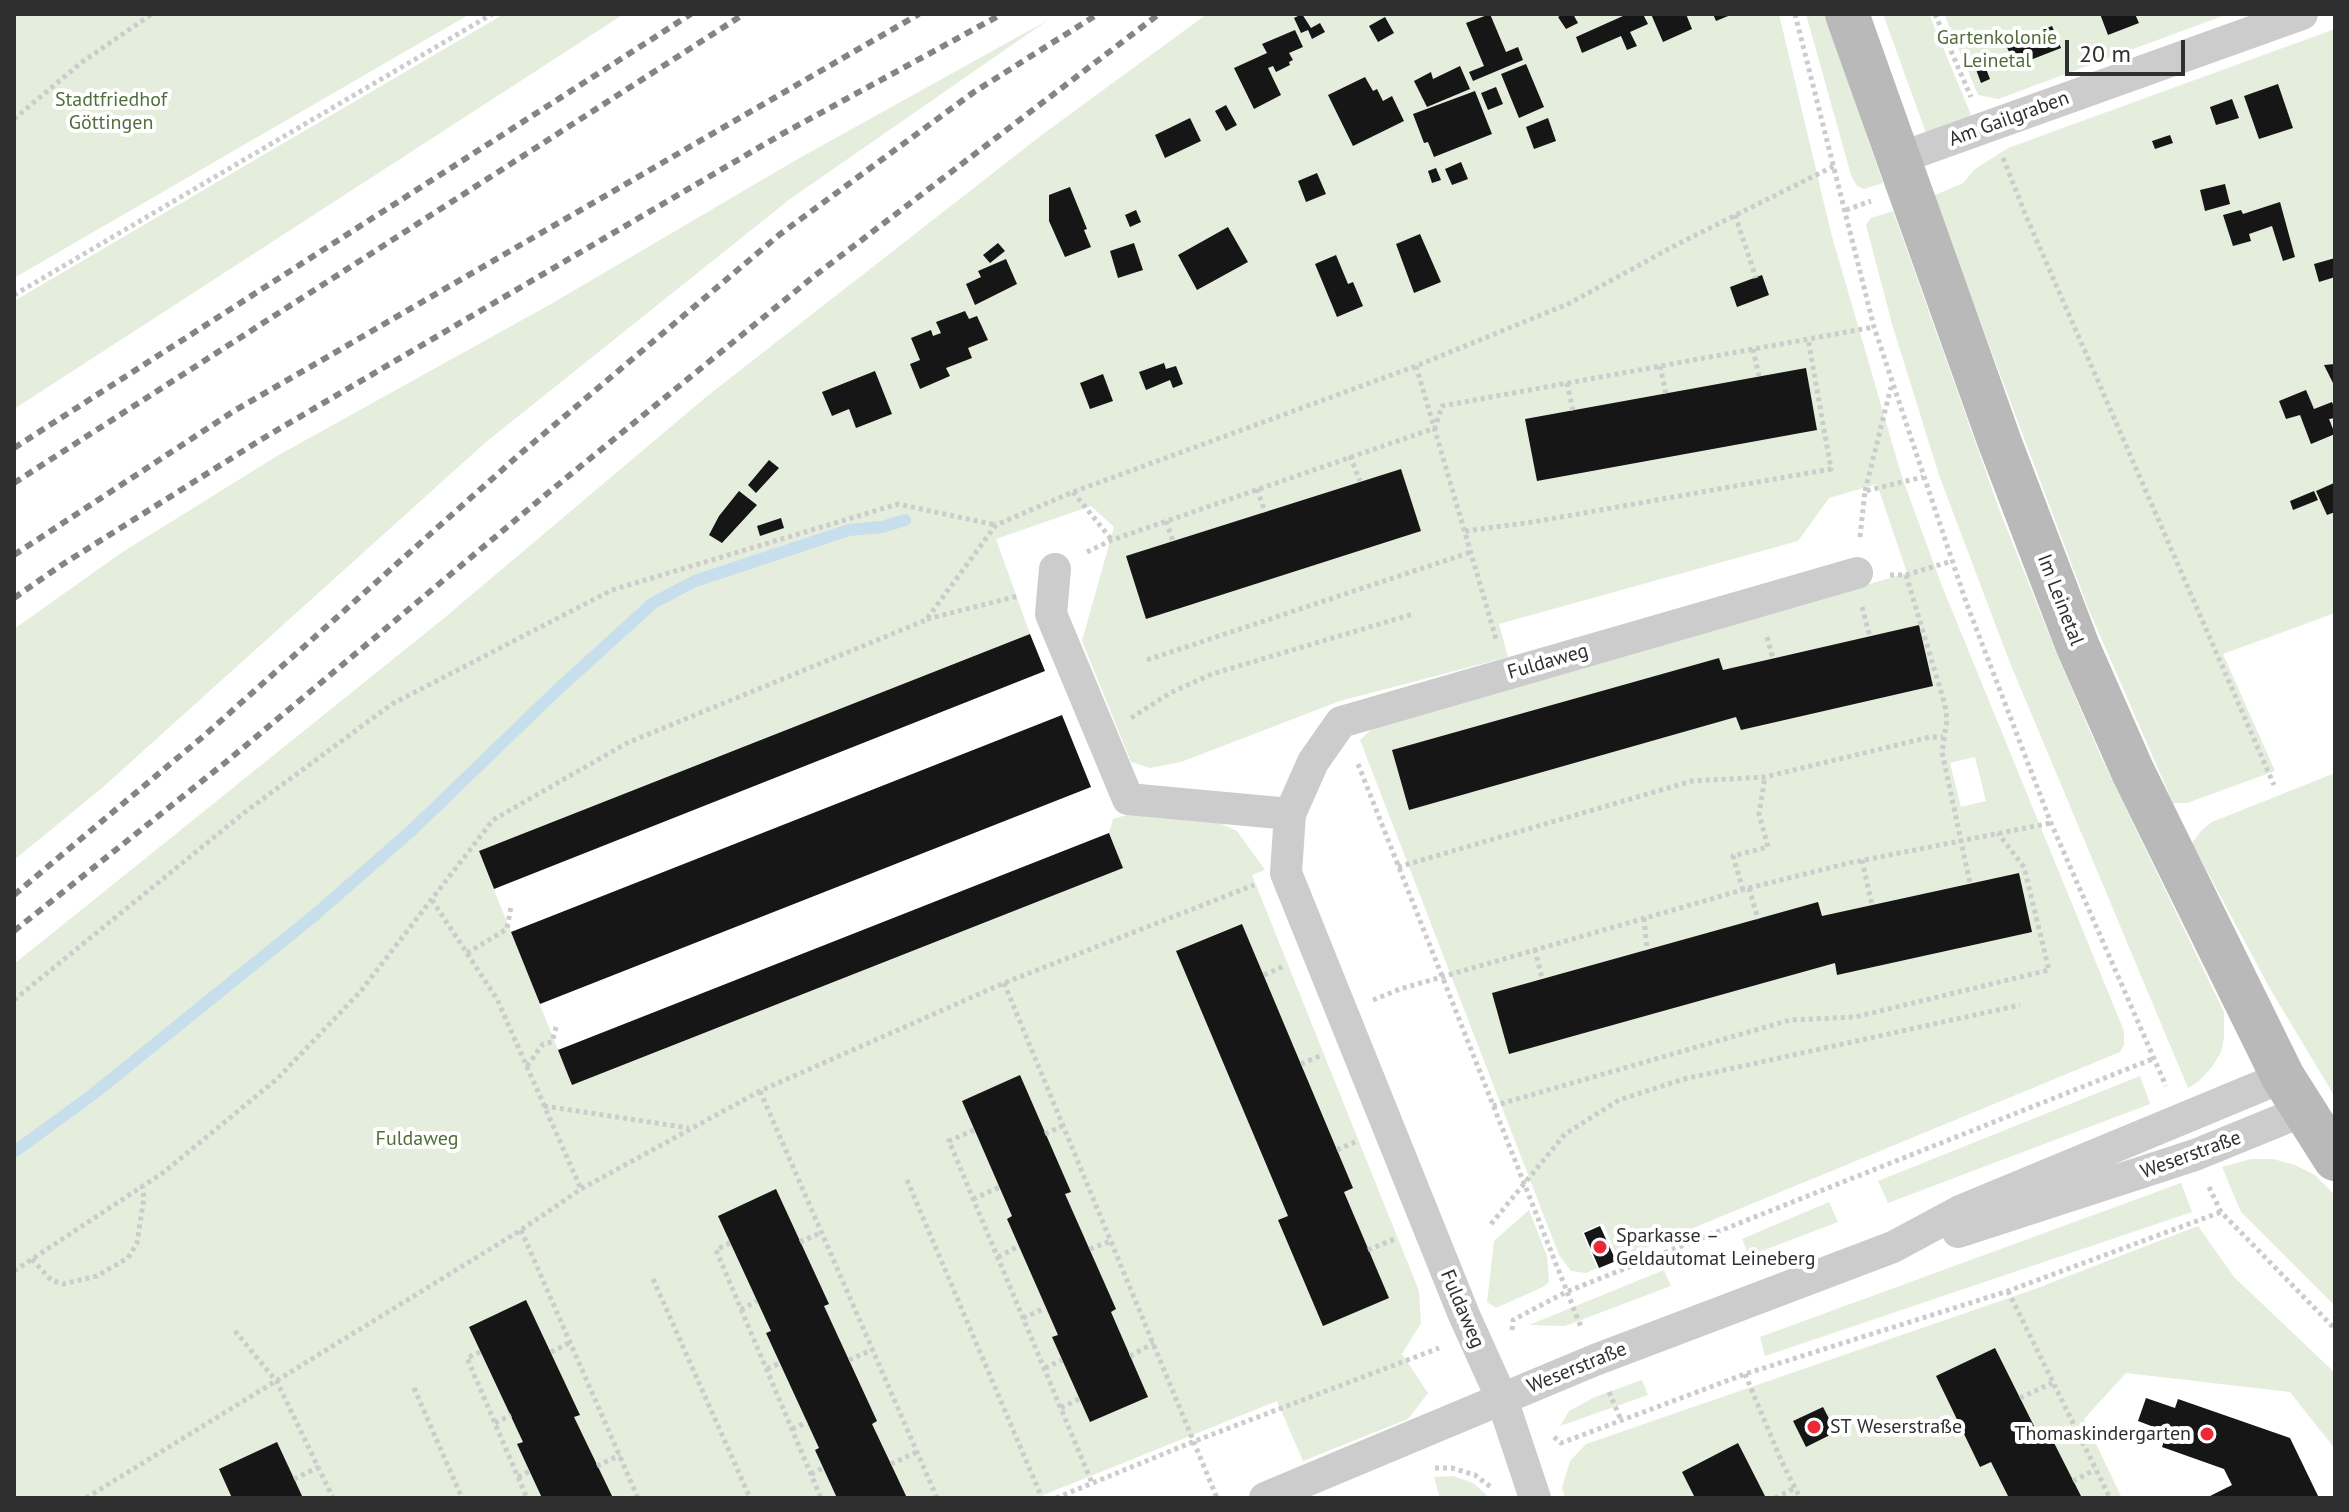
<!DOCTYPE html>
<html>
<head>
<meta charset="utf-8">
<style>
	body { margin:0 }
	#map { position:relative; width:2349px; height:1512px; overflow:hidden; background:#fff; font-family:"PT Sans",sans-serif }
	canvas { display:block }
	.frame { position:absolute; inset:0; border:16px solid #2f2f2f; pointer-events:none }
	.scale { position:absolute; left:2065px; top:40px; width:120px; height:36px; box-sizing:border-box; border:4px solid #2f2f2f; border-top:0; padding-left:10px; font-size:24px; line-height:28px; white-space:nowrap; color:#2f2f2f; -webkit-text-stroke:6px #fff; paint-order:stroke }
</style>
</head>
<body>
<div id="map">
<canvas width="2349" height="1512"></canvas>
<div class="frame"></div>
<div class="scale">20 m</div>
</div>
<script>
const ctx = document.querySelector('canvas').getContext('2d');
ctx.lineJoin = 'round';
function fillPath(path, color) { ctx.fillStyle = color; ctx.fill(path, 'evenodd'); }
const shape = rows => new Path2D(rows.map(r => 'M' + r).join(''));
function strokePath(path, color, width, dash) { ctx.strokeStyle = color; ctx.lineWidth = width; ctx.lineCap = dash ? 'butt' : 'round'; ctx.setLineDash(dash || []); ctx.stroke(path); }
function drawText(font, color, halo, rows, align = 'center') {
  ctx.font = font + ' "PT Sans",sans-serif'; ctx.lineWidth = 8; ctx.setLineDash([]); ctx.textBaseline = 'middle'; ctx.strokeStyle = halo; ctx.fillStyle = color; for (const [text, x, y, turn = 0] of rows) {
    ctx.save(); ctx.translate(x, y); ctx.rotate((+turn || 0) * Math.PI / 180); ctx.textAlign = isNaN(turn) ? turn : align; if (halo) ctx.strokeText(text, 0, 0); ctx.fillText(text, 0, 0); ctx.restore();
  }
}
const green = shape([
	[14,14,470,14,14,278],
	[504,14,624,14,14,409,14,301],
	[1207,14,1779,14,1831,233,1902,477,1942,586,2124,1031,2124,1045,2120,1052,1618,1259,1603,1223,1582,1232,1597,1268,1586,1273,1571,1271,1559,1255,1360,740,1372,729,1907,573,1877,484,1829,498,1798,541,1499,624,1508,657,1340,701,1181,762,1150,768,1131,762,1082,641,1114,527,1091,506,996,539,1030,634,479,852,572,1085,1123,868,1109,833,1113,819,1147,809,1204,816,1237,831,1265,870,1252,875,1419,1291,1421,1323,1402,1354,1428,1393,1408,1419,1303,1461,1277,1401,1036,1498,14,1498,14,964,443,619,706,397,1043,134],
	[1975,757,1986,801,1961,807,1950,763],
	[1806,14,1825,14,1883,183,1864,189,1857,186,1851,175],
	[1883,14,1929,14,1972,117,1926,133],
	[1944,14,2228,14,1998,99,1978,95],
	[1048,20,790,199,486,442,102,788,14,860,14,629,121,553,277,456,551,304,796,160],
	[2335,29,2335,613,2223,654,2275,771,2187,803,2173,803,2088,608,1933,196,1963,183,1975,169,2008,148],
	[1893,211,2001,514,2060,662,2102,759,2224,1012,2224,1038,2221,1052,2212,1067,2199,1081,2188,1088,2008,658,1939,475,1892,324,1866,225,1871,218],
	[2335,773,2335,1097,2269,987,2192,843,2201,831,2212,822],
	[2140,1076,2150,1104,1888,1203,1878,1181],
	[2251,1159,2273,1159,2295,1165,2315,1175,2335,1195,2335,1306,2241,1212,2222,1167],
	[2181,1183,2192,1212,1765,1356,1760,1337],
	[1829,1202,1838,1222,1749,1256,1742,1239],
	[1529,1210,1547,1256,1549,1282,1545,1286,1496,1308,1487,1302,1494,1241],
	[2198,1226,2234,1277,2335,1373,2335,1449,2290,1392,2126,1373,2084,1419,2122,1498,1565,1498,1562,1488,1570,1461,1586,1444,2035,1289],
	[1664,1270,1671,1286,1565,1326,1529,1325],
	[1642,1380,1648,1395,1560,1426,1569,1411,1595,1397],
	[1453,1476,1473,1483,1490,1498,1440,1498,1434,1477]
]);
const stream = shape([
	[14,1152,92,1095,316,914,412,830,555,692,653,603,695,581,849,530,882,527,905,520]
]);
const building = shape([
	[1302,14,1311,28,1320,23,1325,32,1312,39,1308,30,1301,33,1294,18],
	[1490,14,1506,52,1518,47,1523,60,1473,81,1469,72,1484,66,1466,23],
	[1563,14,1573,14,1578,23,1566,29,1558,17],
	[1622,14,1643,14,1648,24,1630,32,1637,46,1627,50,1621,36,1582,53,1576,37,1623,16],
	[1651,14,1686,14,1692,29,1663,42],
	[1713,14,1733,14,1716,21],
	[2100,14,2135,14,2139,23,2108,35],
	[1385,17,1394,33,1378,42,1369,26],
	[2052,26,2061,48,2015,66,2006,45],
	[1295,30,1303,47,1289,53,1293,60,1289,62,1290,65,1276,72,1273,66,1268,68,1281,95,1254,109,1234,68,1267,53,1262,44],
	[1983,61,1990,79,1981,83,1974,64],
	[1526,64,1544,107,1519,118,1501,74],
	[1460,66,1470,89,1427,107,1414,81,1431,72,1433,79],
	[1365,77,1373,91,1377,89,1383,101,1392,96,1404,121,1353,146,1328,95],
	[2278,84,2293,128,2259,139,2244,96],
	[1496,87,1503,104,1488,110,1481,93],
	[1475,91,1492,134,1434,157,1428,142,1424,143,1413,114],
	[2232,99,2239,118,2216,125,2210,107],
	[1226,105,1237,125,1226,131,1215,111],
	[1190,118,1201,141,1165,158,1155,135],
	[1548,118,1556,141,1534,149,1526,127],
	[2170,135,2173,143,2155,149,2152,141],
	[1461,162,1468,179,1452,185,1445,169],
	[1436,168,1441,180,1432,183,1428,171],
	[1317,173,1326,194,1306,202,1298,181],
	[2225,184,2230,204,2205,211,2200,190],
	[1070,187,1087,229,1084,230,1091,247,1065,257,1049,221,1049,195],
	[2280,202,2295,257,2283,261,2272,226,2249,234,2251,241,2233,246,2223,215,2241,210,2243,214],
	[1136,210,1141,222,1130,227,1125,215],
	[1228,227,1248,262,1197,290,1178,255],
	[1420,234,1441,282,1414,293,1396,244],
	[998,243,1005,251,990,263,983,255],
	[1134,243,1143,270,1118,278,1110,251],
	[1336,255,1348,284,1353,282,1363,306,1337,317,1315,264],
	[2335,258,2335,277,2319,282,2314,264],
	[1006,259,1017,284,975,305,966,284,981,277,978,271],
	[1762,275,1769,295,1737,307,1730,287],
	[965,311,969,319,977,316,988,340,968,348,972,358,946,368,950,376,920,389,910,364,920,360,911,338,931,330,933,336,941,333,936,322],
	[1164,363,1166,369,1176,366,1183,384,1173,388,1170,380,1146,390,1139,372],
	[2335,364,2335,387,2324,365],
	[1806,368,1817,430,1537,481,1525,419],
	[875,371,892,414,856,428,849,409,832,416,822,392],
	[1103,374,1113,401,1090,409,1080,383],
	[2306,390,2314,409,2332,402,2335,410,2335,418,2329,419,2335,434,2311,444,2300,415,2286,419,2279,401],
	[769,460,779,468,756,493,748,485],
	[1401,469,1421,531,1146,619,1126,556],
	[2334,483,2335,512,2327,515,2316,491],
	[739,491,757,505,722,543,709,535,719,516],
	[2314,491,2318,500,2293,510,2290,501],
	[781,518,784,528,760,536,757,526],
	[1919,625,1933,686,1741,730,1736,717,1409,810,1392,750,1719,658,1723,670],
	[1030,634,1045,671,494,889,479,851],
	[1062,715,1091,787,540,1004,511,932],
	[1109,833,1123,868,572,1085,558,1050],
	[2019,873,2032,932,1837,975,1835,963,1509,1054,1492,993,1818,902,1822,916],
	[1242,924,1353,1188,1344,1192,1389,1298,1323,1326,1278,1220,1288,1216,1176,951],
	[1020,1075,1071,1192,1065,1194,1116,1309,1111,1312,1148,1397,1090,1422,1052,1337,1058,1335,1007,1219,1012,1216,962,1101],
	[776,1189,829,1304,824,1306,877,1421,872,1424,907,1498,837,1498,815,1450,819,1448,766,1333,771,1331,718,1216],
	[1600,1226,1616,1261,1599,1268,1584,1233],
	[526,1300,580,1415,574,1417,613,1498,542,1498,517,1444,523,1442,469,1327],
	[1995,1348,2040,1438,2049,1433,2082,1498,2009,1498,1991,1462,1980,1467,1936,1376],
	[2146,1398,2175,1408,2178,1399,2290,1438,2319,1498,2206,1498,2232,1485,2224,1469,2162,1447,2167,1432,2138,1421],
	[1823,1407,1836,1432,1806,1447,1793,1421],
	[277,1442,303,1498,232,1498,219,1469],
	[1738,1443,1766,1498,1695,1498,1682,1472]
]);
const path = shape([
	[1795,14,1874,327,1966,602,2051,823,2166,1086],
	[1935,14,1971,97],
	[14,119,82,62,152,14],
	[2003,158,2026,216,2274,785],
	[1846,210,1871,201],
	[1735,215,1756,278],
	[14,295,492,14],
	[1753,349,1759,376],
	[1416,366,1497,642],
	[1660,366,1666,394],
	[1567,383,1573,411],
	[1350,456,1360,481],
	[1257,489,1265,512],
	[1865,491,1891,387],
	[1073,492,1112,540],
	[1166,521,1173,541],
	[1465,531,1533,522,1831,469,1808,339],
	[1860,537,1865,491,1923,477],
	[1087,552,1112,540,1435,428,1442,406,1874,327],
	[1890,575,1906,575,1952,561],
	[1906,575,1945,705,1947,720,1942,752,1970,883],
	[1862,607,1870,637],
	[927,619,1018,596],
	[1767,637,1773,659],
	[1147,660,1471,552],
	[1131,718,1170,693,1212,674,1413,614],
	[1358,764,1581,1327],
	[1862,860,1872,905],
	[1398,867,1692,781,1765,777,1930,737,1943,737],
	[1749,888,1758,919],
	[1743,890,1733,856,1768,847,1759,814,1765,777],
	[432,900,497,999,581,1189],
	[1644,918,1647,950],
	[1535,949,1542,979],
	[467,953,507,929,511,907],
	[1264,975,1284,966],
	[1004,983,1217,1498],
	[14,1000,245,812,392,704,612,590,898,504,996,525],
	[1373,1000,1400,989,1749,888,1849,863,2051,823],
	[1301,1064,1322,1055],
	[527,1066,543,1044,552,1042,557,1024],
	[760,1091,937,1498],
	[544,1106,689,1128],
	[1493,1106,1790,1020,1855,1017,2049,970,2024,867,1998,833],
	[974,1130,949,1141,1092,1483],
	[1045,1134,1062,1126],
	[1337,1150,1355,1142],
	[907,1180,1042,1498],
	[2209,1187,2221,1212,2335,1329],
	[973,1199,1000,1187],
	[1491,1224,1565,1134,1619,1100,1684,1079,2020,1005],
	[521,1230,638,1498],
	[800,1242,820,1233],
	[730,1243,716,1250,821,1498],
	[1090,1249,1111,1241],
	[1368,1250,1397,1238],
	[998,1257,1019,1246],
	[32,1259,51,1280,63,1284,97,1276,128,1258,137,1243,144,1197,142,1186],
	[14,1271,164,1172,277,1079,360,992,493,820,627,743,926,620,996,525,1073,492,1416,366,1568,304,1676,245,1834,166],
	[653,1279,750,1498],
	[2008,1291,2110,1498],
	[741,1310,756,1301],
	[1023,1318,1045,1308],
	[1512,1330,1513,1320,1566,1292,2155,1058],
	[235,1331,277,1382,333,1498],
	[480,1352,467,1358,527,1498],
	[551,1352,569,1343],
	[1130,1356,1154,1343],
	[849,1360,872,1350],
	[1045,1368,1062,1360],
	[767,1369,780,1363],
	[1745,1374,1781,1460,1800,1498],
	[414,1388,462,1498],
	[1609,1392,1621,1420],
	[2020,1398,2052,1383],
	[1061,1408,1079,1399],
	[495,1423,511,1415],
	[792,1429,807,1422],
	[1554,1437,1561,1443,1745,1374,2008,1291,2221,1212],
	[891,1464,917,1452],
	[597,1466,620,1455],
	[1435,1468,1452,1468,1475,1475,1492,1488],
	[811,1474,823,1468],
	[518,1477,530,1471],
	[294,1479,319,1467],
	[2073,1481,2095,1470],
	[86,1498,521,1230,581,1189,760,1091,1004,983,1254,885],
	[1056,1498,1195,1441,1439,1348],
	[1775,1498,1795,1488]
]);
const street = shape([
	[1897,159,2302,14],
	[1055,569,1051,614,1128,799,1290,814],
	[1958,1232,2195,1155,2303,1111],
	[1265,1498,1595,1360,1893,1247,1960,1211,2283,1077],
	[1535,1498,1502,1399,1464,1315,1286,873,1290,814,1313,762,1341,722,1857,573]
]);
const secondary = shape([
	[1847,14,2000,443,2078,647,2133,772,2283,1077,2335,1159]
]);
const rail = shape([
	[14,448,691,14],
	[14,483,744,14],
	[14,555,234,411,919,14],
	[14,598,60,566,262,439,782,134,1002,14],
	[14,895,206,734,520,454,779,235,974,92,1098,14],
	[14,931,226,762,549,492,813,277,1159,14]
]);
const markers = [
	[1600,1247,8,"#ed2938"],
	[1814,1427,8,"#ed2938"],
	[2207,1434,8,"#ed2938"]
];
const parkNames = [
	["Gartenkolonie",1997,38],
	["Leinetal",1997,61],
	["Stadtfriedhof",111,100],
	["Göttingen",111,123],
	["Fuldaweg",417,1139]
];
const streetNames = [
	["Am Gailgraben",2009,119,-20],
	["Im Leinetal",2060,600,69],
	["Fuldaweg",1548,662,-16],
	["Weserstraße",2191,1155,-20],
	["Fuldaweg",1462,1309,67],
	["Weserstraße",1577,1368,-22]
];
const poiNames = [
	["Sparkasse –",1616,1236],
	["Geldautomat Leineberg",1616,1259],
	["ST Weserstraße",1830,1427],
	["Thomaskindergarten",2191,1434,"right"]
];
fillPath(green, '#e5eddc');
strokePath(stream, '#c7deed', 12);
fillPath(building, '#161616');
strokePath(path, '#ccc', 5, [4, 4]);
strokePath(street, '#ccc', 32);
strokePath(secondary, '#b9b9b9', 44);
strokePath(rail, '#848484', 6, [8, 6]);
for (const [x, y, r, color] of markers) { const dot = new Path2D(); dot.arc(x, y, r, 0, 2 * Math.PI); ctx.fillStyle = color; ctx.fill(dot); strokePath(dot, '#fff', 3); }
drawText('20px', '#526d3a', '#fff', parkNames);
drawText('20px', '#2f2f2f', '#fff', streetNames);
drawText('20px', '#2f2f2f', '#fff', poiNames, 'left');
</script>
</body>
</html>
